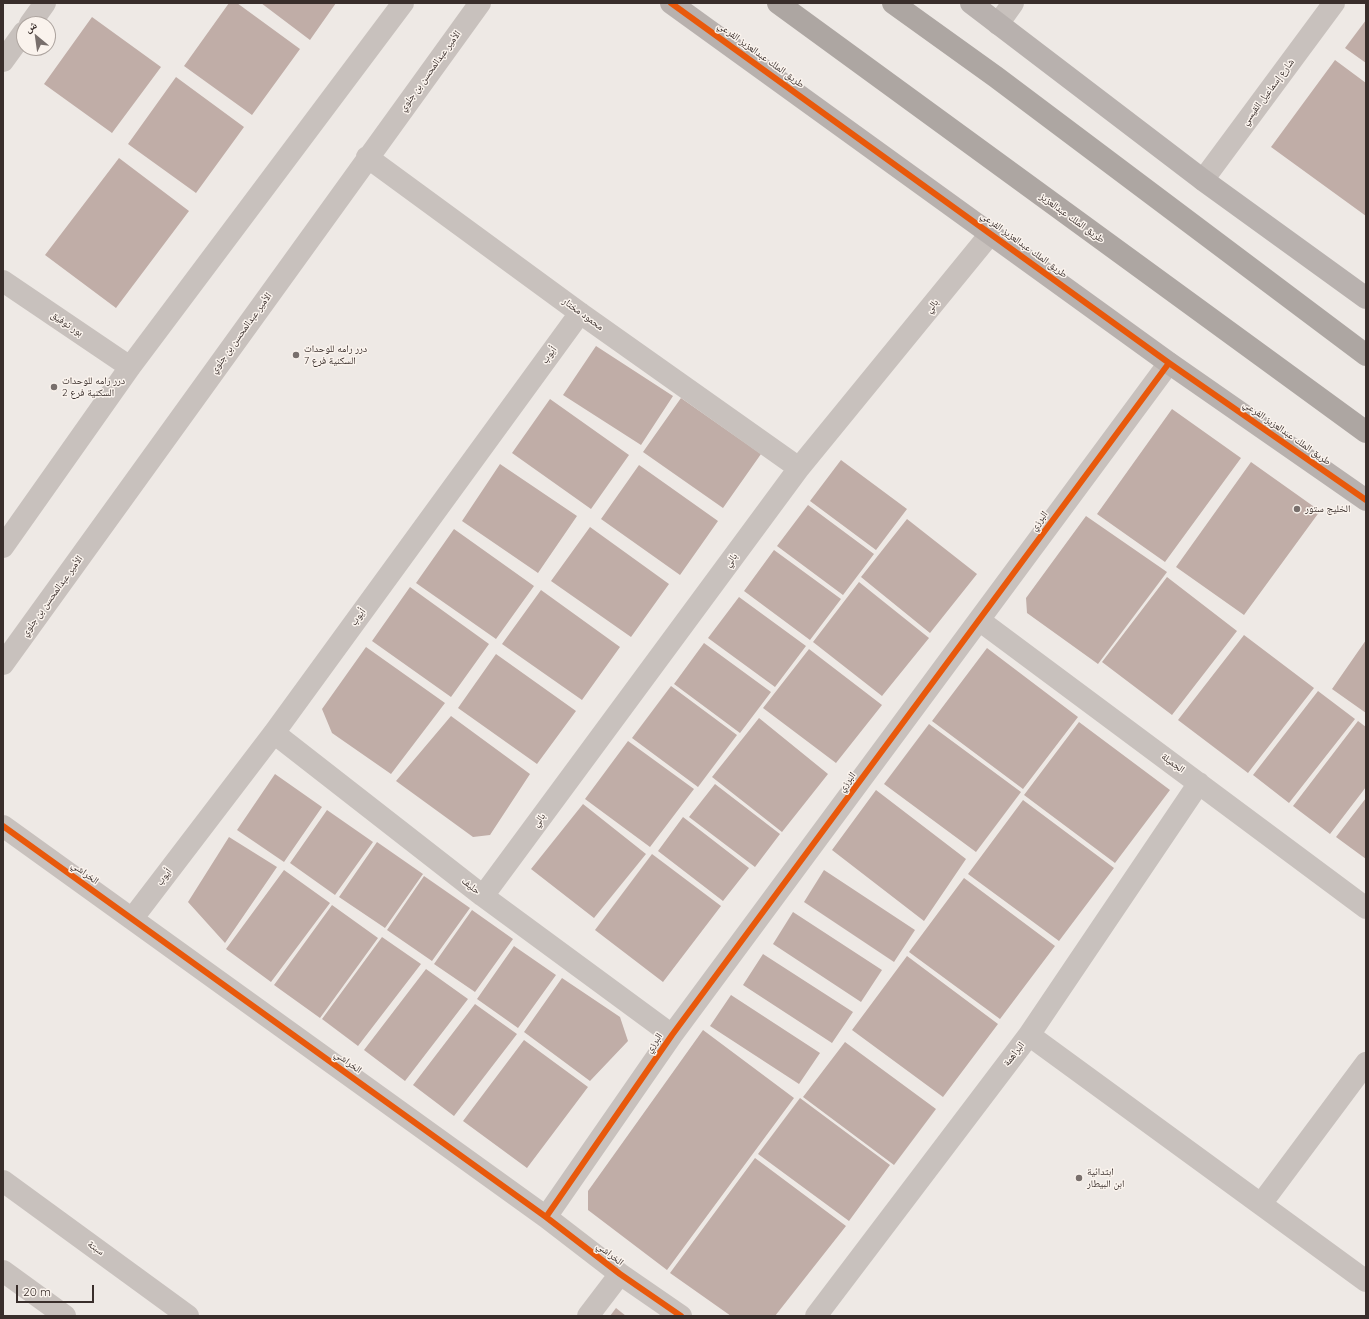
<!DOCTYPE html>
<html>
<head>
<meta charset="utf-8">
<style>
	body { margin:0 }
	#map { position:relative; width:1369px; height:1319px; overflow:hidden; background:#eee9e5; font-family:Quicksand,"Noto Naskh Arabic",sans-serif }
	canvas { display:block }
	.frame { position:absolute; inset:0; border:4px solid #392e2b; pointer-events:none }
	.north { position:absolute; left:16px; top:16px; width:40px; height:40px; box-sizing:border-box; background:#faf3ed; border:1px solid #ada49f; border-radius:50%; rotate:331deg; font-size:11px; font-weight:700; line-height:16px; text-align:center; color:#392e2b }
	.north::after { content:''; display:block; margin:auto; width:14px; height:18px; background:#786f6c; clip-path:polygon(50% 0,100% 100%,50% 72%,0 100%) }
	.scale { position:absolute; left:16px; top:1285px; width:78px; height:18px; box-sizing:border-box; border:2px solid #392e2b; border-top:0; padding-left:5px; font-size:12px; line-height:14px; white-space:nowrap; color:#392e2b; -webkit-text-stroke:3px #faf3ed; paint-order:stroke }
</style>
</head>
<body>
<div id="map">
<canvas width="1369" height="1319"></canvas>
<div class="frame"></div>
<div class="north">ش</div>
<div class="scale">20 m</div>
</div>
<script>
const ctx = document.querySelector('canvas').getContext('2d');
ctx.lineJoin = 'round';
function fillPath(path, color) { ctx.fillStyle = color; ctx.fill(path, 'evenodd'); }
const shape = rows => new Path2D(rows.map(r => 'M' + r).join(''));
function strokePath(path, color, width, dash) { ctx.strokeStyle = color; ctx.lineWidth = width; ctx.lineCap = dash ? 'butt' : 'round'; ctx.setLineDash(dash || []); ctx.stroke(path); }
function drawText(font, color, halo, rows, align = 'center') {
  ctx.font = font + ' Quicksand,"Noto Naskh Arabic",sans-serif'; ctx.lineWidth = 3; ctx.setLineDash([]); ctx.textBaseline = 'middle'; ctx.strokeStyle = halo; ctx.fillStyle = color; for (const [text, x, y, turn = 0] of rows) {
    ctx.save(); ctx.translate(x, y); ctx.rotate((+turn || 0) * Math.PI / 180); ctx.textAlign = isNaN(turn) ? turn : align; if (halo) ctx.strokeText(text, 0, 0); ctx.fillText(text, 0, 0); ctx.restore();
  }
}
const building = shape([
	[229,3,237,3,300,49,252,115,184,66],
	[261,3,336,3,310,40],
	[92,17,161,67,112,133,44,84],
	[1366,20,1366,63,1345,48],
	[1335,60,1366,83,1366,216,1271,147],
	[176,77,244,127,196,193,128,144],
	[119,158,189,211,116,308,45,255],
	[596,346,673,396,641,445,563,395],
	[681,398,761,454,723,508,643,452],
	[550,399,629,455,591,509,512,453],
	[1172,409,1241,458,1165,562,1097,514],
	[841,460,907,509,876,550,810,501],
	[1251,462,1320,511,1244,615,1176,567],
	[500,464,577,516,538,573,462,521],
	[639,465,718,521,680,575,601,519],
	[808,505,874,554,843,595,777,546],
	[1086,516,1167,572,1098,664,1027,613,1026,598],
	[907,519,977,574,930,633,861,577],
	[590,527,669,584,631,637,551,581],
	[454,529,534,586,496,639,416,583],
	[774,550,841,599,810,640,744,591],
	[1167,577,1237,631,1172,715,1102,662],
	[859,582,929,638,882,696,813,642],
	[410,587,489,644,451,697,372,641],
	[541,590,620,647,582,700,502,644],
	[739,597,806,646,775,687,708,638],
	[1244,635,1314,688,1248,773,1178,720],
	[1366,640,1366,713,1332,689],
	[704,643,771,692,740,733,674,684],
	[366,647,445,703,391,774,332,733,322,709],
	[987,648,1078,717,1023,789,932,721],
	[809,649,882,705,836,763,763,708],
	[496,654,576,711,537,764,458,708],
	[671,686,737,735,698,787,632,738],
	[1318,691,1355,719,1289,803,1253,775],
	[451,716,530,774,490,835,473,837,396,781],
	[759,718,828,774,782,832,712,777],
	[1358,721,1366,727,1366,787,1330,834,1293,806],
	[1079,722,1170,790,1115,863,1024,795],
	[929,724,1021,792,976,852,884,784],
	[628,741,694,789,650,847,585,799],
	[275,774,322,807,284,862,237,830],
	[715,784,780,834,755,867,689,817],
	[876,790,966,859,924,921,832,850],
	[1366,798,1366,859,1336,837],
	[1023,800,1114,868,1059,941,968,874],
	[583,804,646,854,594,918,531,869],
	[327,810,373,842,335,895,290,863],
	[683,817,749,868,723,901,658,851],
	[229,837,277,867,225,943,188,902],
	[377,842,423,874,385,928,339,897],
	[652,854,721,906,663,982,595,930],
	[284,870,330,903,271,982,226,949],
	[824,870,915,930,894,962,804,902],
	[424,876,470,908,432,961,387,930],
	[964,878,1055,946,1000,1019,909,952],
	[332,905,378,938,320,1018,274,985],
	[472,910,513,939,475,992,434,964],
	[793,912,882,970,861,1002,773,944],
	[382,937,421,964,358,1046,322,1019],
	[514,946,556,975,518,1028,477,999],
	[763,954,853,1012,832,1043,743,985],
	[907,956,998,1024,943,1097,852,1030],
	[426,969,468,999,405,1081,364,1050],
	[562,978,620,1017,628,1041,590,1081,524,1032],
	[731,995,820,1053,799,1084,710,1026],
	[475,1004,517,1034,454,1116,413,1085],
	[703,1030,794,1098,667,1270,588,1210,588,1191],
	[524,1040,588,1087,527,1168,463,1121],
	[845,1042,936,1109,894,1165,803,1097],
	[800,1098,890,1165,849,1221,758,1154],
	[755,1158,846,1226,775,1316,731,1316,670,1273],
	[616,1308,626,1316,610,1316]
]);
const street = shape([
	[30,24,45,3],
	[998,24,1013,3],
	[3,61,24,32],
	[367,157,580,313,799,468],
	[1203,180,1334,3],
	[3,281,130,367],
	[3,547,130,367,403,3],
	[979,620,1366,908],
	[3,664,480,3],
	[274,733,483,896,672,1035],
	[3,826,546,1217,620,1274,681,1316],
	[483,896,799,468,991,233],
	[132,919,274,733,580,313],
	[1029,1035,1366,1281],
	[3,1181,188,1316],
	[1261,1204,1366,1063],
	[546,1217,672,1035,1169,363],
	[3,1271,65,1316],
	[588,1316,620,1274],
	[816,1316,1029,1035,1199,783]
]);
const secondary = shape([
	[671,3,1169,363,1366,500],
	[971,3,1203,180,1366,298]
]);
const primary = shape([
	[778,3,1366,432],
	[893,3,996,77,1366,355]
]);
const cycleway = shape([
	[671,3,1169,363,1366,500],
	[3,826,546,1217,620,1274,681,1316],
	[546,1217,672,1035,1169,363]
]);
const markers = [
	[296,355,4,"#786f6c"],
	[54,387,4,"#786f6c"],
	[1297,509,4,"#786f6c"],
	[1079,1178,4,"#786f6c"]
];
const streetNames = [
	["طريق الملك عبدالعزيز الفرعي",761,55,36],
	["الأمير عبدالمحسن بن جلوي",430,71,-54],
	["شارع إسماعيل القيسي",1268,92,-53],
	["طريق الملك عبدالعزيز",1072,218,36],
	["طريق الملك عبدالعزيز الفرعي",1024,245,36],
	["بالي",932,306,-51],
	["محمود مختار",583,314,36],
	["بور توفيق",67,324,34],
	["الأمير عبدالمحسن بن جلوي",241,333,-54],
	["أيوب",549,355,-54],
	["طريق الملك عبدالعزيز الفرعي",1287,433,35],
	["البرزي",1039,521,-53],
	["بالي",731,560,-53],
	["الأمير عبدالمحسن بن جلوي",52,596,-54],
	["أيوب",358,617,-54],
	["الجميلة",1173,763,36],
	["البرزي",847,782,-53],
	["بالي",539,820,-53],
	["الخراشي",85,873,36],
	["أيوب",164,877,-53],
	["حليف",471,886,38],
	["البرزي",654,1043,-55],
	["البراهمة",1014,1054,-53],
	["الخراشي",348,1062,36],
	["سبتة",96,1248,36],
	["الخراشي",610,1254,38]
];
const poiNames = [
	["درر رامه للوحدات",304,349],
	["السكنية فرع 7",304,361],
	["درر رامه للوحدات",62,381],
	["السكنية فرع 2",62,393],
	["الخليج ستور",1305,509],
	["ابتدائية",1087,1172],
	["ابن البيطار",1087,1184]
];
fillPath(building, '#c0ada7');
strokePath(street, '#c8c1bd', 22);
strokePath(secondary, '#b8b1ae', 22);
strokePath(primary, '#ada6a2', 22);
strokePath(cycleway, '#e8590c', 6);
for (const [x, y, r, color] of markers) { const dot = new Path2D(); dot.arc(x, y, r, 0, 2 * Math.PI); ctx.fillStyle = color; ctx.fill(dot); strokePath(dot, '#faf3ed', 1.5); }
drawText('10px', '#392e2b', '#faf3ed', streetNames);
drawText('10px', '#392e2b', '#faf3ed', poiNames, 'left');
</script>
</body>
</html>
